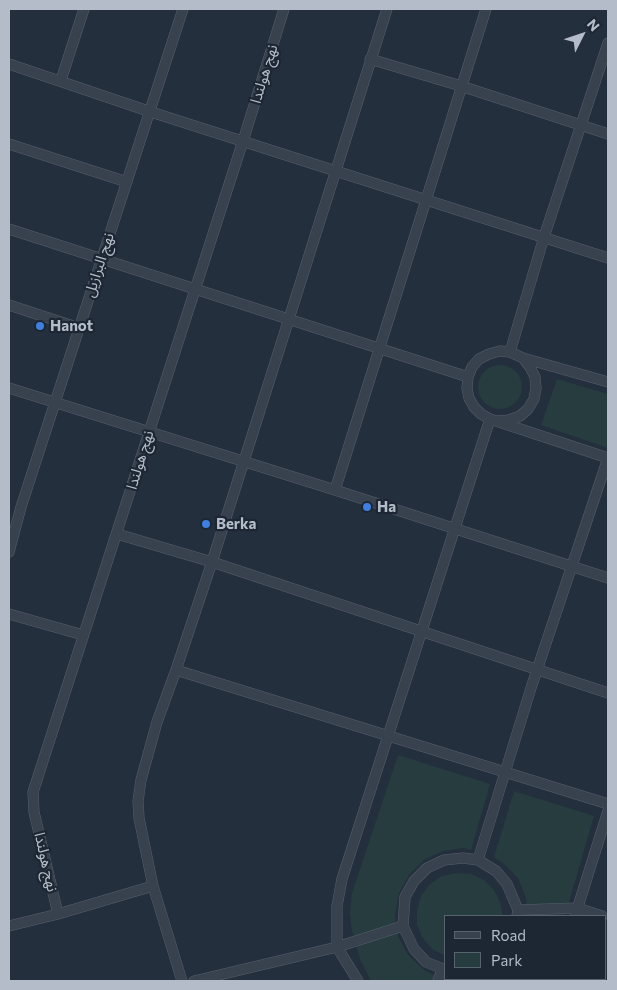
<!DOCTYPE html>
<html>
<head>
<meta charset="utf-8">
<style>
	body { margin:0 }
	#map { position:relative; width:617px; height:990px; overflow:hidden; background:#242f3e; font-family:Commissioner,sans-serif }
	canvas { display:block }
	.frame { position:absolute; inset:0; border:10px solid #b4bcc9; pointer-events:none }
	.legend { position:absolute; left:444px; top:915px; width:162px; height:65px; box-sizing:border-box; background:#1d2633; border:1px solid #59626f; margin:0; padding:6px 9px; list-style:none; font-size:15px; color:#b4bcc9 }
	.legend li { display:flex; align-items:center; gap:10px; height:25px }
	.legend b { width:25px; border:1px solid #59626f }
	.north { position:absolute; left:557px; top:10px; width:50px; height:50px; -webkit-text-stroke:4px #1d2633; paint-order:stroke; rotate:49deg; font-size:14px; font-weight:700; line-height:20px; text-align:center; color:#b4bcc9 }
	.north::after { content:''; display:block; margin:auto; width:18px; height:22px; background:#b4bcc9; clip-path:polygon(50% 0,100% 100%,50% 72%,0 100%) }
</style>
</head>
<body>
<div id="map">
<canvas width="617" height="990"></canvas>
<div class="frame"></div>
<ul class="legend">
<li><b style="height:6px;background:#38414e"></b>Road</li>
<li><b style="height:14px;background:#263c3f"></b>Park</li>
</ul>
<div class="north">N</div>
</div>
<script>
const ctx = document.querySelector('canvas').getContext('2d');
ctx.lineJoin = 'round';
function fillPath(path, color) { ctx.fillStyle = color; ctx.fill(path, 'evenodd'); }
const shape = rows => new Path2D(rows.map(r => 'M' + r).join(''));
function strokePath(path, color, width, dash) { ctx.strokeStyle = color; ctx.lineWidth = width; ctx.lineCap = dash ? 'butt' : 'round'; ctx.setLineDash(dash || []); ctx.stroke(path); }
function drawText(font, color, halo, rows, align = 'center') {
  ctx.font = font + ' Commissioner,"Noto Sans Arabic",sans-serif'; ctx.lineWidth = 4.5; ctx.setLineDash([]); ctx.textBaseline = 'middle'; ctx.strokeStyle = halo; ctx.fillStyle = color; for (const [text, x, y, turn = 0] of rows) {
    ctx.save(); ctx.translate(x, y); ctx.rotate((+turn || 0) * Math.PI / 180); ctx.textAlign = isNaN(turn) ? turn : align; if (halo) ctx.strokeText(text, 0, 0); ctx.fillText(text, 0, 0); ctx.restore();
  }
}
const green = shape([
	'478 387a22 22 0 1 1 44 0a22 22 0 1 1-44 0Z',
	[557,379,608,394,608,448,541,425],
	[398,755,490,784,471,850,464,848,443,851,424,860,409,875,399,893,395,915,398,936,408,955,424,970,443,980,455,981,371,981,360,959,352,931,350,913,352,893],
	[514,791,594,816,565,916,528,916,526,898,518,878,503,863,494,857],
	[456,873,471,874,484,880,494,890,500,902,503,916,446,916,446,956,432,949,422,937,417,924,417,910,421,896,430,884,442,876]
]);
const minor = shape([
	[387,9,212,562,176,670,608,804],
	[486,9,335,490,608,578],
	[370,59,461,86,608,134],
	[9,64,151,112,608,258],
	[61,80,84,9],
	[9,144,127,182],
	[9,229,468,377],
	[9,305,79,328],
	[510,352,544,237,608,43],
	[523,358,608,382],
	[9,388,335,490],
	[498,421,509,420,520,416,528,409,534,399,536,388,535,377,530,367,523,358,510,352,500,351,489,354,479,359,472,367,468,377,467,388,469,398,474,407,481,414,490,419,608,458],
	[117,534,212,562,608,693],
	[9,552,21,507,183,9],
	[9,614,83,635],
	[478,860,531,688,608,458],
	[153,886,182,981],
	[518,910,577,908,602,916],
	[58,914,34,812,33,792,243,141,284,9],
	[575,916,608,811],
	[9,926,58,914,153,886,139,818,138,801,141,780,157,722,176,670],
	[446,970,426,962,414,949,403,926,405,897,414,881,427,868,444,860,463,858,478,860,496,871,507,884,518,910,517,916],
	[194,981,337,947,403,926],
	[358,981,337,947,337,906,342,879,490,419],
	[438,981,442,970],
	[558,981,558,979]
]);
const markers = [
	[40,326,5,"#3f7fe0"],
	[367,507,5,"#3f7fe0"],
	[206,524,5,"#3f7fe0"]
];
const streetNames = [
	["نهج هولندا",264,74,-73],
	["نهج البرازيل",99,265,-72],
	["نهج هولندا",140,460,-73],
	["نهج هولندا",46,862,77]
];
const poiNames = [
	["Hanot",50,326],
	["Ha",377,507],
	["Berka",216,524]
];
fillPath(green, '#263c3f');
strokePath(minor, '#565f6c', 11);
strokePath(minor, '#38414e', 10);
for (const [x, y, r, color] of markers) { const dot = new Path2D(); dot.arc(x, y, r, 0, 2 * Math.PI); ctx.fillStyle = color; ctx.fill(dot); strokePath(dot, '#1d2633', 2); }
drawText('15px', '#b4bcc9', '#1d2633', streetNames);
drawText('bold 15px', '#b4bcc9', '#1d2633', poiNames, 'left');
</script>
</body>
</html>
